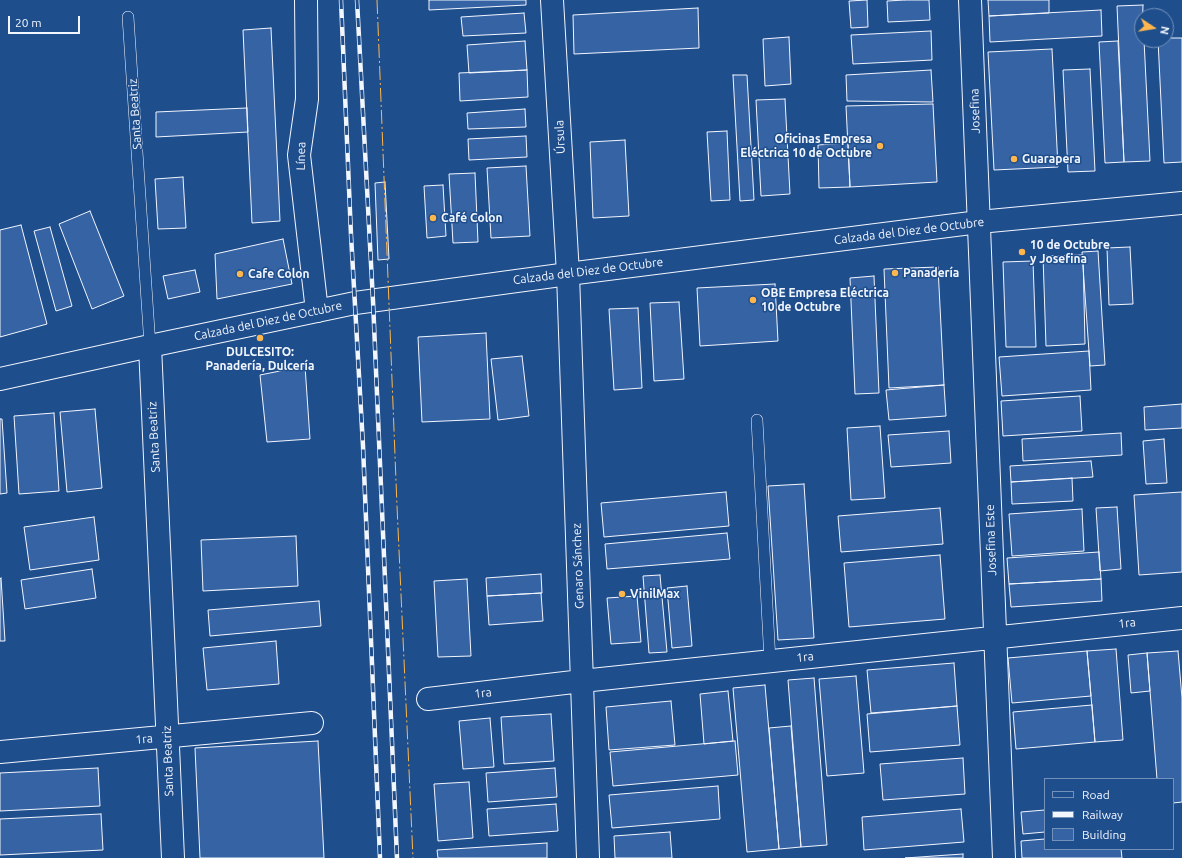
<!DOCTYPE html>
<html>
<head>
<meta charset="utf-8">
<style>
	body { margin:0 }
	#map { position:relative; width:1182px; height:858px; overflow:hidden; background:#1f4e8c; font-family:Ubuntu,sans-serif }
	canvas { display:block }
	.legend { position:absolute; left:1044px; top:778px; width:130px; height:72px; box-sizing:border-box; background:#1f4e8c; border:1px solid #7391ba; margin:0; padding:5px 7px; list-style:none; font-size:12px; color:#f2f6ff }
	.legend li { display:flex; align-items:center; gap:8px; height:20px }
	.legend b { width:20px; border:1px solid #7391ba }
	.north { position:absolute; left:1134px; top:8px; width:40px; height:40px; box-sizing:border-box; background:#1f4e8c; border:1px solid #7391ba; border-radius:50%; rotate:102deg; font-size:11px; font-weight:700; line-height:16px; text-align:center; color:#f2f6ff }
	.north::after { content:''; display:block; margin:auto; width:14px; height:18px; background:#ffb74d; clip-path:polygon(50% 0,100% 100%,50% 72%,0 100%) }
	.scale { position:absolute; left:8px; top:16px; width:72px; height:18px; box-sizing:border-box; border:2px solid #f2f6ff; border-top:0; padding-left:5px; font-size:12px; line-height:14px; white-space:nowrap; color:#f2f6ff; -webkit-text-stroke:3px #1f4e8c; paint-order:stroke }
</style>
</head>
<body>
<div id="map">
<canvas width="1182" height="858"></canvas>
<ul class="legend">
<li><b style="height:5px;background:#1f4e8c"></b>Road</li>
<li><b style="height:5px;background:#f2f6ff"></b>Railway</li>
<li><b style="height:11px;background:#3563a3"></b>Building</li>
</ul>
<div class="north">N</div>
<div class="scale">20 m</div>
</div>
<script>
const ctx = document.querySelector('canvas').getContext('2d');
ctx.lineJoin = 'round';
function fillPath(path, color) { ctx.fillStyle = color; ctx.fill(path, 'evenodd'); }
const shape = rows => new Path2D(rows.map(r => 'M' + r).join(''));
function strokePath(path, color, width, dash) { ctx.strokeStyle = color; ctx.lineWidth = width; ctx.lineCap = dash ? 'butt' : 'round'; ctx.setLineDash(dash || []); ctx.stroke(path); }
function drawText(font, color, halo, rows, align = 'center') {
  ctx.font = font + ' Ubuntu,sans-serif'; ctx.lineWidth = 3; ctx.setLineDash([]); ctx.textBaseline = 'middle'; ctx.strokeStyle = halo; ctx.fillStyle = color; for (const [text, x, y, turn = 0] of rows) {
    ctx.save(); ctx.translate(x, y); ctx.rotate((+turn || 0) * Math.PI / 180); ctx.textAlign = isNaN(turn) ? turn : align; if (halo) ctx.strokeText(text, 0, 0); ctx.fillText(text, 0, 0); ctx.restore();
  }
}
const building = shape([
	[429,0,526,0,526,5,429,10,429,0],
	[867,0,868,27,851,28,849,1,867,0],
	[905,0,929,0,930,20,888,22,887,1,905,0],
	[988,0,1049,0,1049,13,989,16,988,0],
	[1143,5,1142,40,1144,40,1150,161,1124,162,1117,6,1143,5],
	[698,8,699,48,574,54,573,15,698,8],
	[1101,10,1102,36,990,42,989,16,1101,10],
	[524,13,526,33,463,36,461,17,524,13],
	[271,28,280,221,252,223,243,30,271,28],
	[931,31,932,60,853,64,851,35,931,31],
	[789,37,791,84,765,86,763,39,789,37],
	[1166,38,1182,38,1182,162,1164,163,1158,40,1166,40,1166,38],
	[525,41,527,70,469,73,467,45,525,41],
	[1118,41,1124,162,1105,163,1099,42,1118,41],
	[1052,49,1058,167,994,170,988,52,1052,49],
	[1090,69,1095,171,1068,172,1063,70,1090,69],
	[527,70,528,97,460,101,459,73,527,70],
	[931,70,933,102,847,101,846,75,931,70],
	[733,75,747,75,754,200,740,201,733,75],
	[785,99,790,194,761,196,756,100,785,99],
	[933,104,937,182,850,187,846,106,933,104],
	[247,108,248,132,156,137,156,112,247,108],
	[525,109,526,127,468,129,467,113,525,109],
	[727,131,730,200,711,201,707,132,727,131],
	[526,136,527,157,469,160,468,139,526,136],
	[625,140,629,216,593,218,590,142,625,140],
	[848,143,850,187,819,188,818,145,848,143],
	[526,166,530,236,491,238,487,168,526,166],
	[475,173,478,242,453,243,449,174,475,173],
	[183,177,186,228,158,229,155,179,183,177],
	[385,182,389,259,378,260,375,183,385,182],
	[443,185,446,236,427,238,424,186,443,185],
	[90,211,124,296,92,309,59,224,90,211],
	[21,225,47,324,0,337,0,230,21,225],
	[50,227,72,306,56,311,34,231,50,227],
	[283,239,292,284,217,299,215,254,283,239],
	[1130,247,1133,304,1109,305,1107,248,1130,247],
	[1098,251,1105,365,1090,366,1082,252,1098,251],
	[1083,255,1085,344,1046,346,1043,256,1083,255],
	[1033,261,1036,347,1006,347,1003,262,1033,261],
	[938,267,944,385,889,388,884,269,938,267],
	[195,270,200,292,168,299,163,276,195,270],
	[874,276,879,393,855,394,850,278,874,276],
	[775,284,778,341,700,346,697,288,775,284],
	[679,302,684,379,654,381,650,303,679,302],
	[638,308,642,388,614,390,609,309,638,308],
	[486,333,490,419,422,422,418,337,486,333],
	[1089,351,1091,390,1002,396,999,357,1089,351],
	[522,356,529,416,498,420,491,359,522,356],
	[305,366,310,439,267,442,260,375,305,366],
	[944,385,946,416,889,420,886,390,944,385],
	[1080,396,1082,431,1003,436,1001,401,1080,396],
	[1182,404,1182,428,1145,430,1144,407,1182,404],
	[95,409,102,488,67,492,60,412,95,409],
	[54,413,59,491,19,494,14,416,54,413],
	[0,419,2,419,7,493,0,494,0,419],
	[880,426,885,498,851,500,847,428,880,426],
	[949,431,951,463,891,467,888,435,949,431],
	[1121,433,1122,455,1023,461,1022,439,1121,433],
	[1164,439,1167,483,1146,484,1143,441,1164,439],
	[1091,461,1093,477,1011,482,1010,466,1091,461],
	[1072,478,1073,501,1012,504,1011,482,1072,478],
	[804,484,814,638,778,640,768,486,804,484],
	[726,492,729,526,604,537,601,503,726,492],
	[1182,492,1182,572,1139,575,1134,495,1182,492],
	[1117,507,1121,569,1100,571,1096,508,1117,507],
	[940,508,943,544,841,552,838,516,940,508],
	[1082,509,1084,551,1012,556,1009,514,1082,509],
	[94,517,99,560,30,570,24,527,94,517],
	[727,533,730,559,607,569,605,544,727,533],
	[296,536,298,586,203,591,201,540,296,536],
	[1099,552,1101,579,1009,584,1007,558,1099,552],
	[940,555,945,619,849,627,844,563,940,555],
	[92,569,96,598,25,609,21,580,92,569],
	[541,574,542,593,487,596,486,578,541,574],
	[660,575,667,652,649,653,643,576,660,575],
	[1,578,5,641,0,641,0,579,1,578],
	[467,579,471,656,438,657,434,581,467,579],
	[1101,579,1102,601,1011,607,1009,584,1101,579],
	[687,586,692,646,672,648,667,588,687,586],
	[541,593,543,621,489,625,487,596,541,593],
	[637,596,641,642,611,644,607,598,637,596],
	[319,601,321,626,210,636,208,610,319,601],
	[276,641,279,684,207,690,203,648,276,641],
	[1116,649,1123,740,1095,742,1087,651,1116,649],
	[1087,651,1091,696,1012,703,1008,658,1087,651],
	[1178,651,1182,698,1182,802,1173,803,1173,779,1157,779,1147,653,1178,651],
	[1147,653,1150,691,1131,693,1128,655,1147,653],
	[954,663,957,706,871,713,867,670,954,663],
	[856,676,864,773,827,776,819,679,856,676],
	[814,678,827,845,801,847,788,680,814,678],
	[765,685,779,849,747,852,733,688,765,685],
	[728,691,733,741,704,744,700,694,728,691],
	[671,701,675,745,609,750,606,707,671,701],
	[1092,705,1095,742,1016,749,1013,712,1092,705],
	[957,706,960,745,870,752,867,714,957,706],
	[551,714,554,761,504,764,501,717,551,714],
	[490,718,494,767,463,769,459,721,490,718],
	[791,726,801,847,779,849,769,728,791,726],
	[318,741,324,858,200,858,195,748,318,741],
	[735,741,738,775,613,786,610,752,735,741],
	[963,758,965,794,883,800,880,764,963,758],
	[98,768,100,806,0,811,0,773,98,768],
	[555,768,557,797,488,802,486,773,555,768],
	[469,782,473,838,438,841,434,784,469,782],
	[718,786,720,819,612,828,609,795,718,786],
	[556,804,558,831,489,836,487,809,556,804],
	[961,809,964,842,864,850,862,817,961,809],
	[1045,810,1045,832,1023,834,1021,812,1045,810],
	[101,814,103,850,0,855,0,819,101,814],
	[670,832,672,858,615,858,614,836,670,832],
	[1045,839,1045,849,1121,849,1122,858,1022,858,1021,841,1045,839],
	[547,843,547,858,438,858,437,850,547,843],
	[963,854,963,858,905,858,963,854]
]);
const lane = shape([
	[128,17,150,346],
	[757,420,770,661]
]);
const street = shape([
	[306,0,307,99,299,155,317,311],
	[970,0,1004,858],
	[568,274,588,858],
	[150,346,173,858],
	[428,699,582,681,1182,618],
	[0,752,312,723]
]);
const secondary = shape([
	[552,0,568,274]
]);
const primary = shape([
	[0,379,150,346,355,303,568,274,979,222,1182,203]
]);
const rail = shape([
	[341,0,351,235,363,446,380,858],
	[357,0,373,301,397,858]
]);
const power = shape([
	[377,0,397,506,413,858]
]);
const markers = [
	[880,146,4,"#ffb74d"],
	[1014,159,4,"#ffb74d"],
	[433,218,4,"#ffb74d"],
	[1022,252,4,"#ffb74d"],
	[895,273,4,"#ffb74d"],
	[240,274,4,"#ffb74d"],
	[753,300,4,"#ffb74d"],
	[260,338,4,"#ffb74d"],
	[622,594,4,"#ffb74d"]
];
const streetNames = [
	["Josefina",975,111,-92],
	["Santa Beatriz",135,114,-94],
	["Úrsula",560,137,-93],
	["Línea",301,156,-89],
	["Calzada del Diez de Octubre",909,231,-7],
	["Calzada del Diez de Octubre",588,271,-7],
	["Calzada del Diez de Octubre",268,321,-12],
	["Santa Beatriz",154,437,-93],
	["Josefina Este",991,540,-92],
	["Genaro Sánchez",578,566,-92],
	["1ra",1127,623,-6],
	["1ra",805,657,-6],
	["1ra",483,693,-7],
	["1ra",144,739,-5],
	["Santa Beatriz",168,761,-92]
];
const poiNames = [
	["Oficinas Empresa",872,139,"right"],
	["Eléctrica 10 de Octubre",872,153,"right"],
	["Guarapera",1022,159],
	["Café Colon",441,218],
	["10 de Octubre",1030,245],
	["y Josefina",1030,259],
	["Panadería",903,273],
	["Cafe Colon",248,274],
	["OBE Empresa Eléctrica",761,293],
	["10 de Octubre",761,307],
	["DULCESITO:",260,352,"center"],
	["Panadería, Dulcería",260,366,"center"],
	["VinilMax",630,594]
];
fillPath(building, '#3563a3');
strokePath(building, '#f2f6ff', 1);
strokePath(lane, '#f2f6ff', 12);
strokePath(street, '#f2f6ff', 24);
strokePath(secondary, '#f2f6ff', 24);
strokePath(primary, '#f2f6ff', 24);
strokePath(lane, '#1f4e8c', 11);
strokePath(street, '#1f4e8c', 22);
strokePath(secondary, '#1f4e8c', 22);
strokePath(primary, '#1f4e8c', 22);
strokePath(rail, '#f2f6ff', 4.5);
strokePath(rail, '#1f4e8c', 3, [9]);
strokePath(power, '#ffb74d', 1, [14, 3, 2, 3]);
for (const [x, y, r, color] of markers) { const dot = new Path2D(); dot.arc(x, y, r, 0, 2 * Math.PI); ctx.fillStyle = color; ctx.fill(dot); strokePath(dot, '#1f4e8c', 1.5); }
drawText('12px', '#f2f6ff', '#1f4e8c', streetNames);
drawText('bold 12px', '#f2f6ff', '#1f4e8c', poiNames, 'left');
</script>
</body>
</html>
